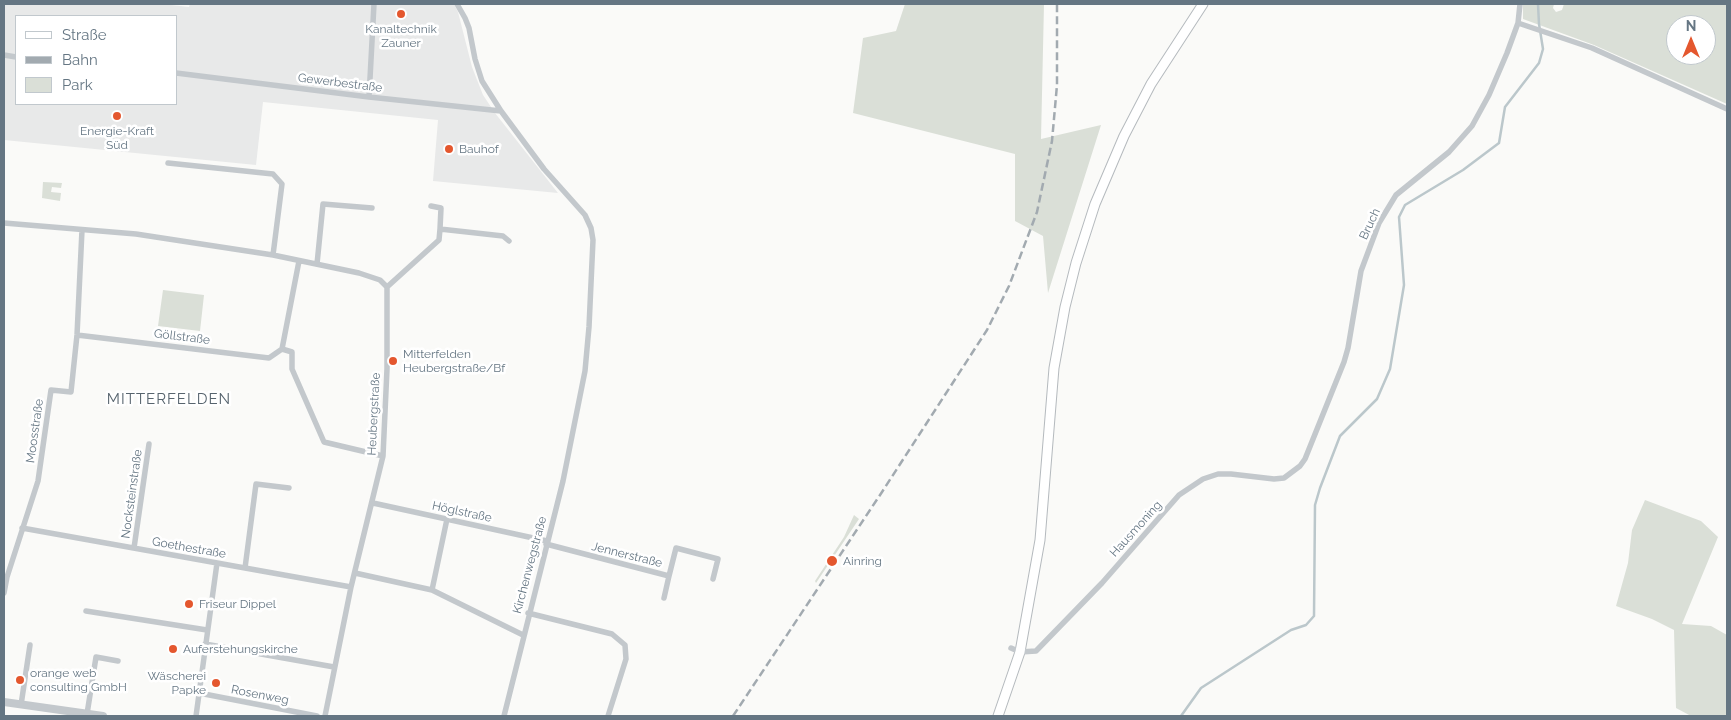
<!DOCTYPE html>
<html>
<head>
<meta charset="utf-8">
<style>
	body { margin:0 }
	#map { position:relative; width:1731px; height:720px; overflow:hidden; background:#fafaf8; font-family:Raleway,sans-serif }
	canvas { display:block }
	.frame { position:absolute; inset:0; border:5px solid #657683; pointer-events:none }
	.legend { position:absolute; left:15px; top:15px; width:162px; height:90px; box-sizing:border-box; background:#fff; border:1px solid #c1c8cd; margin:0; padding:6px 9px; list-style:none; font-size:15px; color:#657683 }
	.legend li { display:flex; align-items:center; gap:10px; height:25px }
	.legend b { width:25px; border:1px solid #c1c8cd }
	.north { position:absolute; left:1666px; top:15px; width:50px; height:50px; box-sizing:border-box; background:#fff; border:1px solid #c1c8cd; border-radius:50%; rotate:0deg; font-size:14px; font-weight:700; line-height:20px; text-align:center; color:#657683 }
	.north::after { content:''; display:block; margin:auto; width:18px; height:22px; background:#e4572e; clip-path:polygon(50% 0,100% 100%,50% 72%,0 100%) }
</style>
</head>
<body>
<div id="map">
<canvas width="1731" height="720"></canvas>
<div class="frame"></div>
<ul class="legend">
<li><b style="height:6px;background:#fff"></b>Straße</li>
<li><b style="height:6px;background:#a2aab0"></b>Bahn</li>
<li><b style="height:14px;background:#dadfd7"></b>Park</li>
</ul>
<div class="north">N</div>
</div>
<script>
const ctx = document.querySelector('canvas').getContext('2d');
ctx.lineJoin = 'round';
function fillPath(path, color) { ctx.fillStyle = color; ctx.fill(path, 'evenodd'); }
const shape = rows => new Path2D(rows.map(r => 'M' + r).join(''));
function strokePath(path, color, width, dash) { ctx.strokeStyle = color; ctx.lineWidth = width; ctx.lineCap = dash ? 'butt' : 'round'; ctx.setLineDash(dash || []); ctx.stroke(path); }
function drawText(font, color, halo, rows, align = 'center') {
  ctx.font = font + ' Raleway,sans-serif'; ctx.lineWidth = 5; ctx.setLineDash([]); ctx.textBaseline = 'middle'; ctx.strokeStyle = halo; ctx.fillStyle = color; for (const [text, x, y, turn = 0] of rows) {
    ctx.save(); ctx.translate(x, y); ctx.rotate((+turn || 0) * Math.PI / 180); ctx.textAlign = isNaN(turn) ? turn : align; if (halo) ctx.strokeText(text, 0, 0); ctx.fillText(text, 0, 0); ctx.restore();
  }
}
const built = shape([
	[4,4,162,4,189,7,190,4,454,4,458,12,472,67,483,95,495,113,558,193,433,181,438,120,263,102,256,165,4,140],
	[16,16,176,16,176,104,16,104]
]);
const green = shape([
	[905,4,1044,4,1041,139,1101,125,1048,293,1043,236,1015,221,1015,154,853,113,863,38,896,31],
	[1523,4,1554,4,1553,8,1556,12,1562,10,1564,4,1727,4,1727,104,1594,45,1523,19],
	[1676,25,1706,25,1706,55,1676,55],
	[43,182,62,183,61,188,52,187,51,192,61,193,60,201,42,198],
	[163,290,204,295,200,331,158,326],
	[1645,500,1701,521,1718,537,1682,624,1711,626,1727,635,1726,716,1691,716,1676,708,1674,630,1652,619,1616,606,1628,563,1632,530],
	[854,515,859,519,816,583,815,581,844,537]
]);
const stream = shape([
	[1181,716,1201,688,1291,630,1306,625,1314,616,1315,505,1320,488,1340,436,1377,399,1390,369,1404,285,1399,217,1405,205,1463,170,1499,143,1505,107,1539,63,1543,49,1539,24,1538,4]
]);
const minor = shape([
	[457,4,465,18,469,28,475,59,482,81,501,111,544,169,585,215,591,228,593,240,589,327,585,371,563,481,504,716],
	[1518,23,1592,48,1727,109],
	[4,55,16,57],
	[176,73,369,97,501,111],
	[369,97,374,4],
	[168,163,273,174,282,184,273,255],
	[431,206,441,208,440,229],
	[4,223,136,234,273,255,359,273,380,280,387,287,387,369,383,456,351,587,325,716],
	[317,264,323,204,372,208],
	[387,287,439,240,440,229,503,236,509,241],
	[77,335,269,358,282,349,299,261],
	[282,349,292,352,292,369,324,442,383,456],
	[373,503,547,541],
	[22,528,351,587],
	[546,544,669,576,676,548,718,559,713,579],
	[134,548,149,444],
	[245,568,256,484,289,488],
	[355,573,432,590,523,635],
	[432,590,447,519],
	[4,593,7,577,38,481,51,390,71,392,77,335,82,230],
	[664,598,669,576],
	[86,611,207,630],
	[528,613,612,634,625,645,626,659,608,716],
	[205,644,334,667],
	[1011,648,1020,652,1036,651,1102,583,1179,495,1203,479,1218,474,1231,474,1274,479,1284,478,1300,466,1305,459,1344,362,1348,348,1361,271,1379,223,1396,195,1449,152,1472,126,1489,95,1507,53,1518,23,1520,4],
	[199,693,317,716],
	[21,705,30,645],
	[87,714,96,657,118,661],
	[196,716,217,563]
]);
const tertiary = shape([
	[4,702,103,716]
]);
const primary = shape([
	[998,716,1020,652,1040,540,1054,368,1065,307,1076,263,1095,204,1124,136,1151,84,1203,4]
]);
const rail = shape([
	[733,716,882,492,987,330,1009,286,1037,212,1052,141,1057,85,1057,4]
]);
const markers = [
	[401,14,5,"#e4572e"],
	[117,116,5,"#e4572e"],
	[449,149,5,"#e4572e"],
	[393,361,5,"#e4572e"],
	[832,561,6,"#e4572e"],
	[189,604,5,"#e4572e"],
	[173,649,5,"#e4572e"],
	[20,680,5,"#e4572e"],
	[216,683,5,"#e4572e"]
];
const poiNames = [
	["Kanaltechnik",401,29,"center"],
	["Zauner",401,43,"center"],
	["Energie-Kraft",117,131,"center"],
	["Süd",117,145,"center"],
	["Bauhof",459,149],
	["Mitterfelden",403,354],
	["Heubergstraße/Bf",403,368],
	["Ainring",843,561],
	["Friseur Dippel",199,604],
	["Auferstehungskirche",183,649],
	["orange web",30,673],
	["consulting GmbH",30,687],
	["Wäscherei",206,676,"right"],
	["Papke",206,690,"right"]
];
const streetNames = [
	["Gewerbestraße",340,83,7],
	["Bruch",1370,224,-65],
	["Göllstraße",182,337,7],
	["Heubergstraße",374,414,-87],
	["Moosstraße",35,431,-82],
	["Nocksteinstraße",132,494,-82],
	["Höglstraße",462,512,12],
	["Hausmoning",1136,529,-48],
	["Goethestraße",189,548,10],
	["Jennerstraße",627,555,14],
	["Kirchenwegstraße",530,565,-75],
	["Rosenweg",260,695,11]
];
const quarterNames = [
	["MITTERFELDEN",169,399]
];
fillPath(built, '#e8e9e9');
fillPath(green, '#dadfd7');
strokePath(stream, '#bbc7cb', 2.5);
strokePath(primary, '#b5babe', 11);
strokePath(minor, '#c3c8cc', 5.5);
strokePath(tertiary, '#c3c8cc', 8);
strokePath(primary, '#fff', 9);
strokePath(rail, '#a2aab0', 2.5, [8, 4]);
for (const [x, y, r, color] of markers) { const dot = new Path2D(); dot.arc(x, y, r, 0, 2 * Math.PI); ctx.fillStyle = color; ctx.fill(dot); strokePath(dot, '#fff', 2); }
drawText('12px', '#657683', '#fff', poiNames, 'left');
drawText('12px', '#657683', '#fff', streetNames);
ctx.letterSpacing = '1px';
drawText('15px', '#57646e', '#fff', quarterNames);
ctx.letterSpacing = '0px';
</script>
</body>
</html>
